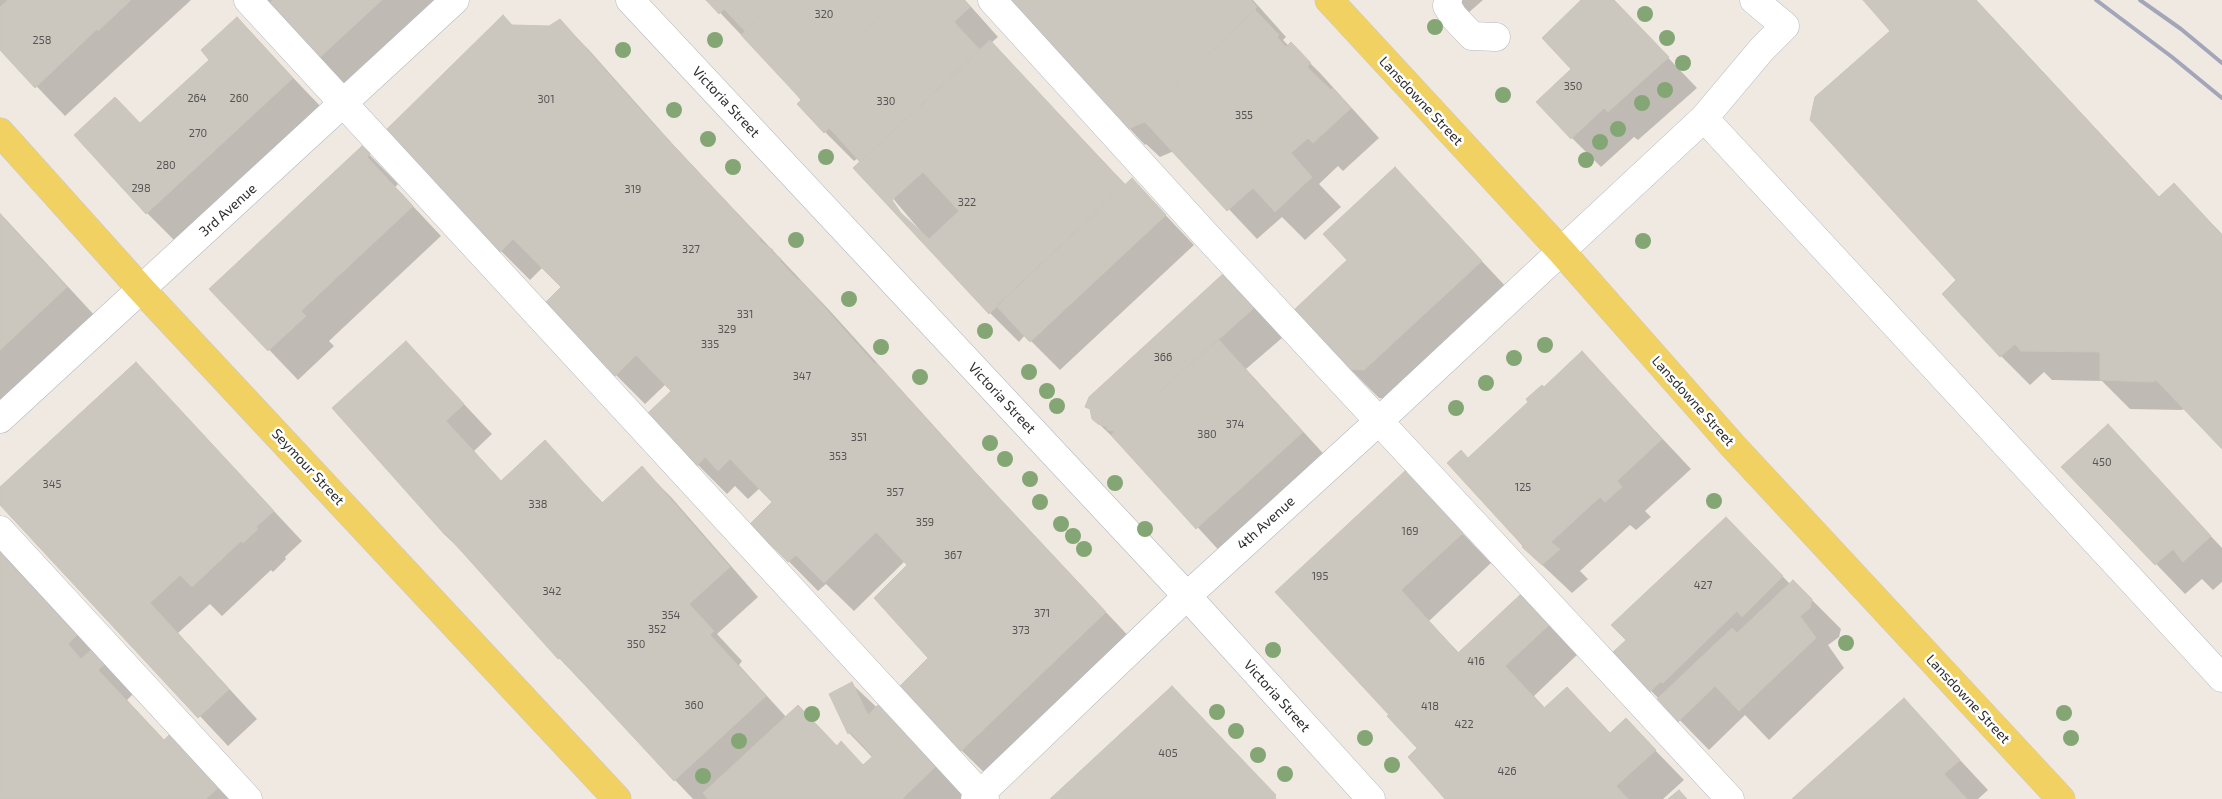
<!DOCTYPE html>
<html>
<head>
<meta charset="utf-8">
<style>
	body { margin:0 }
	canvas { display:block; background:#efe9e1 }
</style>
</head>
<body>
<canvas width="2222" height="799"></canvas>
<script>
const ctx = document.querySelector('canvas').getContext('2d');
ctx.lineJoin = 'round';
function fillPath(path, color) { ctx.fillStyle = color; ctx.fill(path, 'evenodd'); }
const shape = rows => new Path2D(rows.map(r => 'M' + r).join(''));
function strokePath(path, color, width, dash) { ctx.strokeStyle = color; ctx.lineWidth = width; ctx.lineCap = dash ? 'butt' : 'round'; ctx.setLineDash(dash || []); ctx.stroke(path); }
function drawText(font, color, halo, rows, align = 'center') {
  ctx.font = font + ' "Exo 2",sans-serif'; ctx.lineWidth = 5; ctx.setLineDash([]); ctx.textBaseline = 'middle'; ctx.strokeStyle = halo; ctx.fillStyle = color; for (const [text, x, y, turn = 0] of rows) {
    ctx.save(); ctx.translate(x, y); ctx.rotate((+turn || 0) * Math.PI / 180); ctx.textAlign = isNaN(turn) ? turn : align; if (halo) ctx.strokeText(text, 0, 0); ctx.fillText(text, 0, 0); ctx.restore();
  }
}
const shadow = shape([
	[0,0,191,0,65,116,0,48],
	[265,0,443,0,348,88],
	[708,0,965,0,998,37,991,43,1126,185,1132,180,1194,245,1060,370,1025,335,1019,342,990,313,862,162,858,158,854,161,825,132,803,100],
	[1009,0,1253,0,1286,37,1283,40,1289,46,1291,44,1320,73,1379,138,1343,171,1338,166,1319,184,1341,207,1305,240,1282,217,1257,239,1174,151,1160,157,1146,144,1145,145],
	[1453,0,1483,0,1467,14],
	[1582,0,1613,0,1697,88,1638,140,1634,137,1601,167,1572,138,1573,69],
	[1864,0,1976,0,2160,198,2174,185,2222,234,2222,447,2185,409,2181,410,2130,409,2102,381,2052,380,2044,372,2030,385,2001,356,1958,280,1892,31],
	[237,19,322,108,176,242,147,213,141,124,211,60],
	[560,21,589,50,676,148,831,312,989,487,1134,642,991,779,961,750,930,659,909,565,905,561,854,611,826,584,818,591,752,524,773,502,760,488,748,499,735,486,727,494,698,465,673,391,666,384,645,404,616,375,563,288,543,267,530,280,501,251,513,26,550,27],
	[362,147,398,184,395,187,441,236,329,341,334,346,298,380,211,289],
	[1395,169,1510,291,1394,399,1379,398,1349,368,1349,260],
	[0,213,96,317,0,406],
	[1224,275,1253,304,1282,338,1246,369,1331,462,1226,558,1129,453,1093,418,1092,411,1087,405],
	[406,342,492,434,474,451,502,482,545,442,603,503,642,468,671,497,758,597,717,634,742,661,739,665,787,718,837,747,864,766,873,758,849,733,830,694,852,684,907,736,965,796,962,799,693,799,559,658,475,564,445,535],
	[1582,353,1691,469,1645,511,1651,517,1636,530,1630,525,1580,571,1588,579,1572,593,1523,547,1524,545,1468,459],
	[136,364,302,541,285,557,286,559,273,572,271,570,222,616,210,604,178,633,257,719,228,746,0,503,0,489],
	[2108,426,2222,548,2222,582,2213,590,2202,579,2185,594,2063,467],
	[1405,473,1491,563,1429,621,1459,653,1521,596,1578,654,1534,696,1545,708,1567,688,1611,734,1626,720,1684,780,1663,799,1447,799,1418,749,1390,715],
	[1755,548,1790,584,1793,581,1841,629,1839,637,1828,645,1844,668,1769,740,1745,715,1709,750,1614,653],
	[0,551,133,694,127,700,165,741,169,737,229,799,0,799],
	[1904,700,1988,790,1978,799,1794,799]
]);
const building = shape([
	[8,0,131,0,98,31,97,29,35,88,0,50,0,7,8,0],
	[273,0,382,0,318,59,268,5,273,0],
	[706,0,778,0,745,31,724,9,719,14,706,0],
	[778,0,898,0,796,94,741,35,778,0],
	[898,0,964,0,970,7,954,22,980,50,931,96,903,66,833,132,829,128,824,133,797,104,801,100,796,94,898,0],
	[1008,0,1251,0,1257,7,1136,124,1137,125,1129,129,1117,115,1115,116,1008,0],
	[1581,0,1614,0,1669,57,1608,112,1604,108,1571,139,1536,102,1571,69,1542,38,1581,0],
	[1863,0,1976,0,2159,197,2174,183,2222,235,2222,449,2156,380,2152,382,2100,380,2100,352,2021,351,2015,344,2000,357,1942,294,1956,280,1810,120,1815,97,1890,31,1863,0],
	[1255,10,1279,35,1277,37,1286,47,1291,42,1311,63,1307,67,1331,90,1333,88,1351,108,1313,143,1308,138,1291,153,1312,177,1275,212,1253,188,1227,211,1145,122,1137,125,1136,124,1255,10],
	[503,15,512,25,549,26,560,19,647,117,759,237,760,241,773,250,772,252,781,259,780,261,798,280,801,281,874,363,877,364,960,456,1106,612,961,751,899,687,928,658,874,598,907,565,876,532,824,583,796,555,788,562,750,524,772,502,730,459,718,471,705,457,697,466,647,414,671,391,636,355,615,376,545,303,561,287,513,239,500,252,384,132,503,15],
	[237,17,293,78,146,214,74,135,115,97,140,123,209,60,201,50,237,17],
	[990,40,1125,185,989,314,853,168,990,40],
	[903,66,931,96,860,162,833,132,903,66],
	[362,146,370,154,367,157,413,206,301,311,306,316,268,351,209,289,362,146],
	[1395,167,1482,261,1364,370,1348,369,1294,310,1347,260,1323,234,1395,167],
	[923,172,959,211,929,239,901,213,892,200,923,172],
	[1132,178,1166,215,1030,342,996,306,1132,178],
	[0,214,67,287,0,350,0,214],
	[1224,273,1254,308,1111,435,1116,431,1107,430,1107,427,1098,424,1092,419,1090,409,1085,407,1089,397,1224,273],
	[1218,339,1303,432,1196,529,1111,435,1218,339],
	[406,341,464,404,446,421,501,481,545,440,602,503,642,466,730,567,689,604,714,631,710,635,766,696,674,781,560,658,558,659,446,534,445,535,332,408,406,341],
	[1582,351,1662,439,1617,481,1622,487,1605,502,1600,497,1551,542,1560,549,1542,565,1522,547,1523,546,1447,463,1461,450,1468,458,1528,402,1526,399,1542,385,1544,387,1582,351],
	[136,362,274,511,256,527,258,529,243,543,241,541,192,587,180,575,150,603,229,689,198,718,0,505,0,487,136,362],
	[2108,424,2211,536,2183,562,2173,549,2155,565,2061,467,2108,424],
	[1405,471,1463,533,1401,590,1458,653,1521,594,1550,624,1505,666,1544,708,1567,687,1610,733,1626,718,1656,750,1616,786,1628,799,1445,799,1408,757,1417,748,1387,716,1389,715,1275,592,1405,471],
	[1726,517,1783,576,1742,617,1737,611,1663,683,1660,682,1650,692,1612,653,1626,640,1611,625,1726,517],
	[0,552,77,635,68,644,81,659,91,650,105,664,98,670,164,740,169,735,218,788,206,799,0,799,0,552],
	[1793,580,1812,599,1810,608,1800,616,1816,638,1739,711,1715,686,1678,722,1657,699,1732,628,1737,633,1793,580],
	[852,682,868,715,878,705,936,766,902,799,708,799,703,793,798,705,837,746,841,741,863,765,873,756,850,732,848,734,829,694,852,682],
	[1172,686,1276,795,1275,797,1276,799,1050,799,1172,686],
	[1904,698,1960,760,1944,774,1967,799,1792,799,1904,698],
	[1679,790,1687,799,1668,799,1679,790]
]);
const minor = shape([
	[248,0,985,799],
	[630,0,1187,596,1371,799],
	[992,0,1205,234,1730,799],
	[1448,0,1447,6,1454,17,1472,36,1496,37],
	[1704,118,2222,678],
	[0,419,455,0],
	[0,530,248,799],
	[975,799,1187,596,1379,421,1704,118,1762,49,1785,26,1754,0]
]);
const major = shape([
	[1329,0,1561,251,1733,446,2061,799],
	[0,132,141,289,617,799]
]);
const rail = shape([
	[2096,0,2172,57,2222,98],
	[2140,0,2181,29,2222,63]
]);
const trees = [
	[1645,14],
	[1435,27],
	[1667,38],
	[715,40],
	[623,50],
	[1683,63],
	[1665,90],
	[1503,95],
	[1642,103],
	[674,110],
	[1618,129],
	[708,139],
	[1600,142],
	[826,157],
	[1586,160],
	[733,167],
	[796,240],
	[1643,241],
	[849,299],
	[985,331],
	[1545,345],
	[881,347],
	[1514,358],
	[1029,372],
	[920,377],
	[1486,383],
	[1047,391],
	[1057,406],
	[1456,408],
	[990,443],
	[1005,459],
	[1030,479],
	[1115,483],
	[1714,501],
	[1040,502],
	[1061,524],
	[1145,529],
	[1073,536],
	[1084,549],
	[1846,643],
	[1273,650],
	[1217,712],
	[2064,713],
	[812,714],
	[1236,731],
	[1365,738],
	[2071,738],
	[739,741],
	[1258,755],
	[1392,765],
	[1285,774],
	[703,776]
];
const numberNames = [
	["320",824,14],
	["258",42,40],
	["350",1573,86],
	["264",197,98],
	["260",239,98],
	["301",546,99],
	["330",886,101],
	["355",1244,115],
	["270",198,133],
	["280",166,165],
	["298",141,188],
	["319",633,189],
	["322",967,202],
	["327",691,249],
	["331",745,314],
	["329",727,329],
	["335",710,344],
	["366",1163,357],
	["347",802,376],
	["374",1235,424],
	["380",1207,434],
	["351",859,437],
	["353",838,456],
	["450",2102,462],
	["345",52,484],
	["125",1523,487],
	["357",895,492],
	["338",538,504],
	["359",925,522],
	["169",1410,531],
	["367",953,555],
	["195",1320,576],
	["427",1703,585],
	["342",552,591],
	["371",1042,613],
	["354",671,615],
	["352",657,629],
	["373",1021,630],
	["350",636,644],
	["416",1476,661],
	["360",694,705],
	["418",1430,706],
	["422",1464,724],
	["405",1168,753],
	["426",1507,771]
];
const streetNames = [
	["Lansdowne Street",1421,101,47],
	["Victoria Street",726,102,47],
	["3rd Avenue",228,210,-42],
	["Victoria Street",1002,398,47],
	["Lansdowne Street",1693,401,48],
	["Seymour Street",308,467,47],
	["4th Avenue",1266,523,-42],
	["Victoria Street",1277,696,48],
	["Lansdowne Street",1968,699,47]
];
fillPath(shadow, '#0003');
fillPath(building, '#cbc7bf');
strokePath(building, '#cbc5ba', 1);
strokePath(minor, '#b4b7c1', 29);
strokePath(major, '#c9c9c9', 29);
strokePath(minor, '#fff', 28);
strokePath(major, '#f2d163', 28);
strokePath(rail, '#a3a6b8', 4);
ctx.fillStyle = '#84a574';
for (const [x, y] of trees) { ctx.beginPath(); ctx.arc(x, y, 8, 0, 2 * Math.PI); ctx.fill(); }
drawText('11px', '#555452', null, numberNames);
drawText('14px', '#2e2e2e', '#fff', streetNames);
</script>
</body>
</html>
